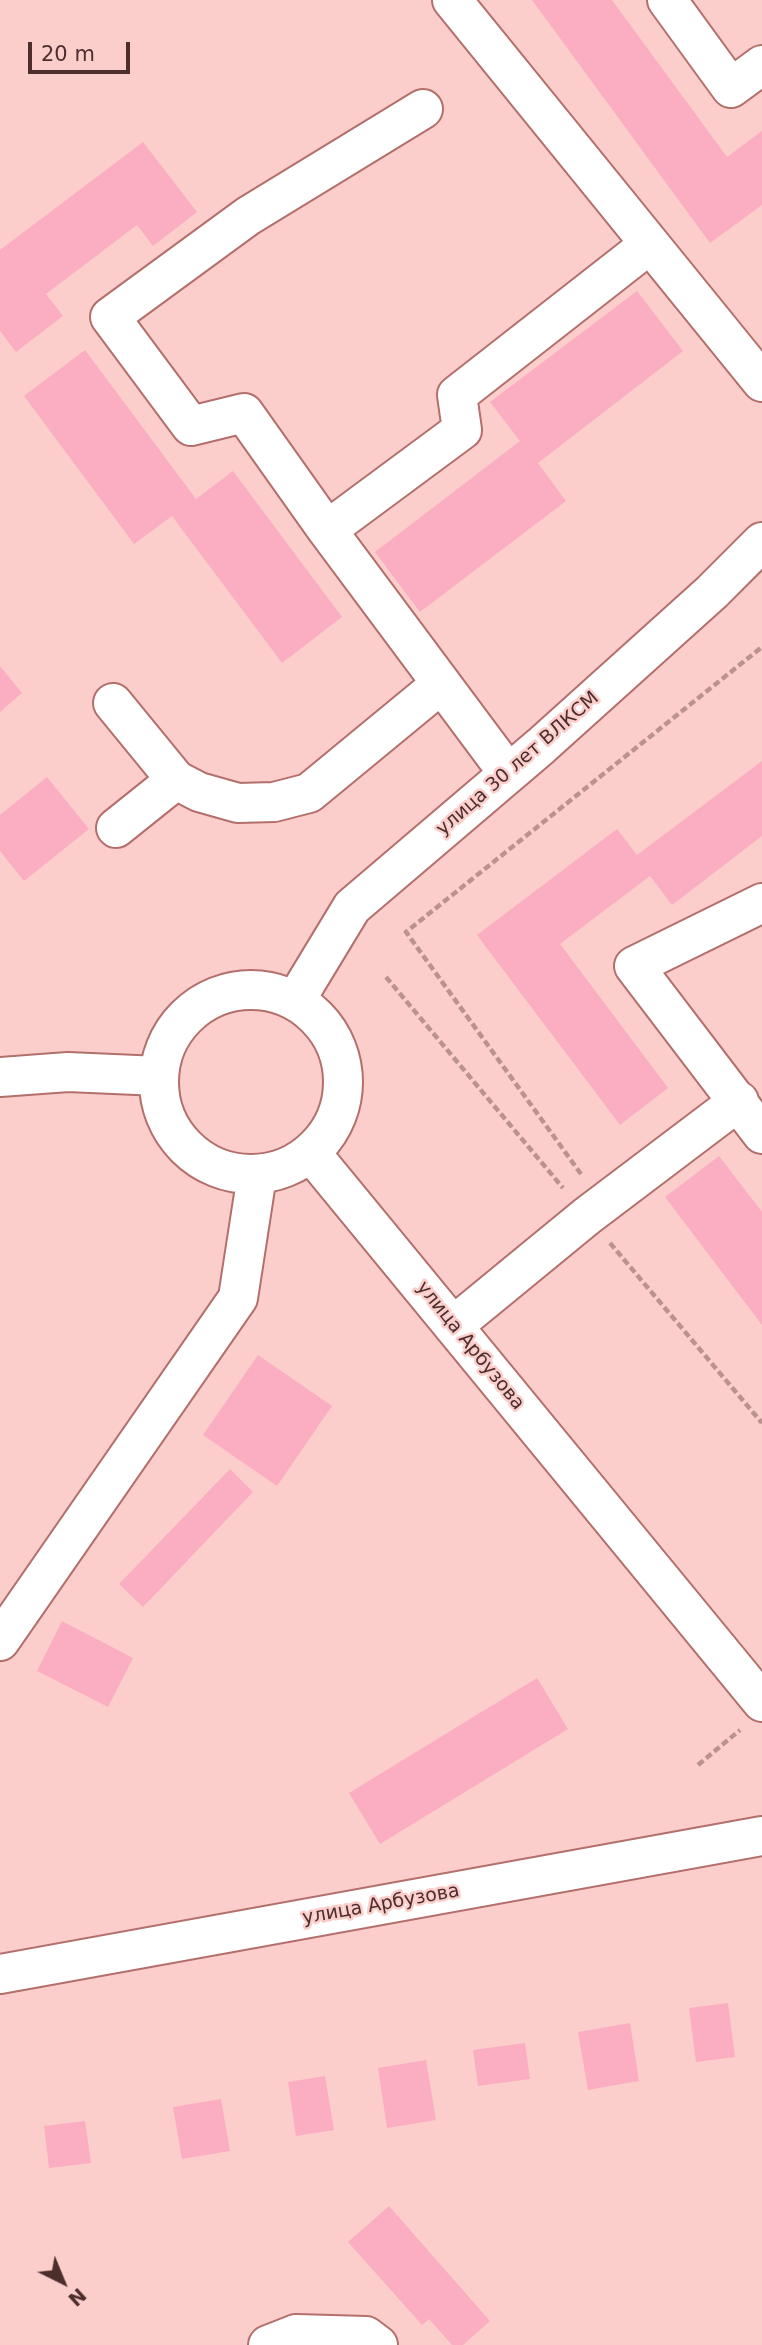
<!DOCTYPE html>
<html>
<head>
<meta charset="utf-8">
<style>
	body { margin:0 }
	#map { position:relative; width:762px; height:2345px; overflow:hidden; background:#fccecb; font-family:"DejaVu Sans",sans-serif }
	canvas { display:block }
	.north { position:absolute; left:28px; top:2247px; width:70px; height:70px; -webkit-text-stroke:5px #fccecb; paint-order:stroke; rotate:137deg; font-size:19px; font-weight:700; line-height:28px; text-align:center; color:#4c2e2d }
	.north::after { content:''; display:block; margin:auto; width:24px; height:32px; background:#4c2e2d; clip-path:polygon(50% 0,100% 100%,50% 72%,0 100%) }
	.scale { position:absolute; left:28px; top:42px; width:102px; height:32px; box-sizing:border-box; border:4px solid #4c2e2d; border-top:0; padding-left:9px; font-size:21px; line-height:24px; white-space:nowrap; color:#4c2e2d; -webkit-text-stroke:5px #fccecb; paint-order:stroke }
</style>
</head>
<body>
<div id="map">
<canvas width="762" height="2345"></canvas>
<div class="north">N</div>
<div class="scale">20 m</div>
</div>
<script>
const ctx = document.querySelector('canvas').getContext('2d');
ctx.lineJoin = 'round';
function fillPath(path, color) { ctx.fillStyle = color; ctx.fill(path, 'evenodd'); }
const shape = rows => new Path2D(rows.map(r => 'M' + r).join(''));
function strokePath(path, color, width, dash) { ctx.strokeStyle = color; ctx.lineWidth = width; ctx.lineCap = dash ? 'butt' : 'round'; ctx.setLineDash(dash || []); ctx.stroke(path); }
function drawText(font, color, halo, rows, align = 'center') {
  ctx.font = font + ' "DejaVu Sans",sans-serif'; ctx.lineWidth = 5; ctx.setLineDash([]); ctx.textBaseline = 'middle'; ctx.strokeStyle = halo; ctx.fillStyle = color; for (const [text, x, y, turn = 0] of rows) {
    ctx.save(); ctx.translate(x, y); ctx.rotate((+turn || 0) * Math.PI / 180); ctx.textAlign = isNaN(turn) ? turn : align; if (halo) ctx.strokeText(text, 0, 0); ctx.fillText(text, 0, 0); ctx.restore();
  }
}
const building = shape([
	[532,0,612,0,727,157,762,131,762,205,710,243],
	[143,142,197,212,153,246,137,225,46,294,63,316,16,352,0,331,0,250],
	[637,291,683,351,538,463,566,501,420,612,375,552,520,441,490,402],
	[85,350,196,499,233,471,342,617,282,663,172,516,134,544,24,396],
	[0,666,22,693,0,712],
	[762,761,762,836,672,905,650,876,560,944,668,1088,620,1125,477,935,617,829,637,855],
	[47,777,89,829,24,881,0,851,0,815],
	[719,1156,762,1212,762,1325,665,1197],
	[258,1355,332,1406,277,1486,203,1435],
	[230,1469,253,1492,143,1607,119,1584],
	[62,1621,133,1658,108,1707,37,1671],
	[537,1678,568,1729,380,1844,349,1793],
	[728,2003,735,2057,696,2062,689,2008],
	[630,2023,639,2081,588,2090,578,2032],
	[525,2043,530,2079,478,2086,473,2050],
	[426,2060,436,2120,387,2128,378,2068],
	[325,2076,334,2130,296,2136,288,2082],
	[221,2099,230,2151,182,2159,173,2107],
	[85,2121,91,2163,49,2168,44,2126],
	[389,2206,490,2321,463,2345,452,2345,429,2319,422,2325,348,2242]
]);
const path = shape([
	[386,977,563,1188],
	[581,1174,406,932,762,647],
	[610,1243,762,1423],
	[698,1765,740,1730]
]);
const minor = shape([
	[452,0,762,382],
	[667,0,731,88,762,65],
	[423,109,248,216,110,317,191,426,244,413,327,530,462,430,457,395,650,244],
	[327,530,508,773],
	[113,703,176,780,199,792,238,803,274,802,309,793,440,685],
	[116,828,176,780],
	[762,903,634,966,762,1134],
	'159 1082a92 92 0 1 1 184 0a92 92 0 1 1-184 0Z',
	[295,1001,352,907,541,746,712,592,762,542],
	[0,1077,68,1072,159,1076],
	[311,1153,762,1702],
	[453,1326,587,1216,739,1101],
	[0,1641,238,1298,257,1175],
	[0,1974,762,1836],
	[268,2345,296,2334,366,2336,378,2345]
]);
const streetNames = [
	["улица 30 лет ВЛКСМ",518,764,-41],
	["улица Арбузова",470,1346,51],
	["улица Арбузова",381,1905,-10]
];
fillPath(building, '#fbadc1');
strokePath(minor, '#b36f6c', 42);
strokePath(path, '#ba9290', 4.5, [7, 3.5]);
strokePath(minor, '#fff', 38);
drawText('19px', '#4c2e2d', '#fccecb', streetNames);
</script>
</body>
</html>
